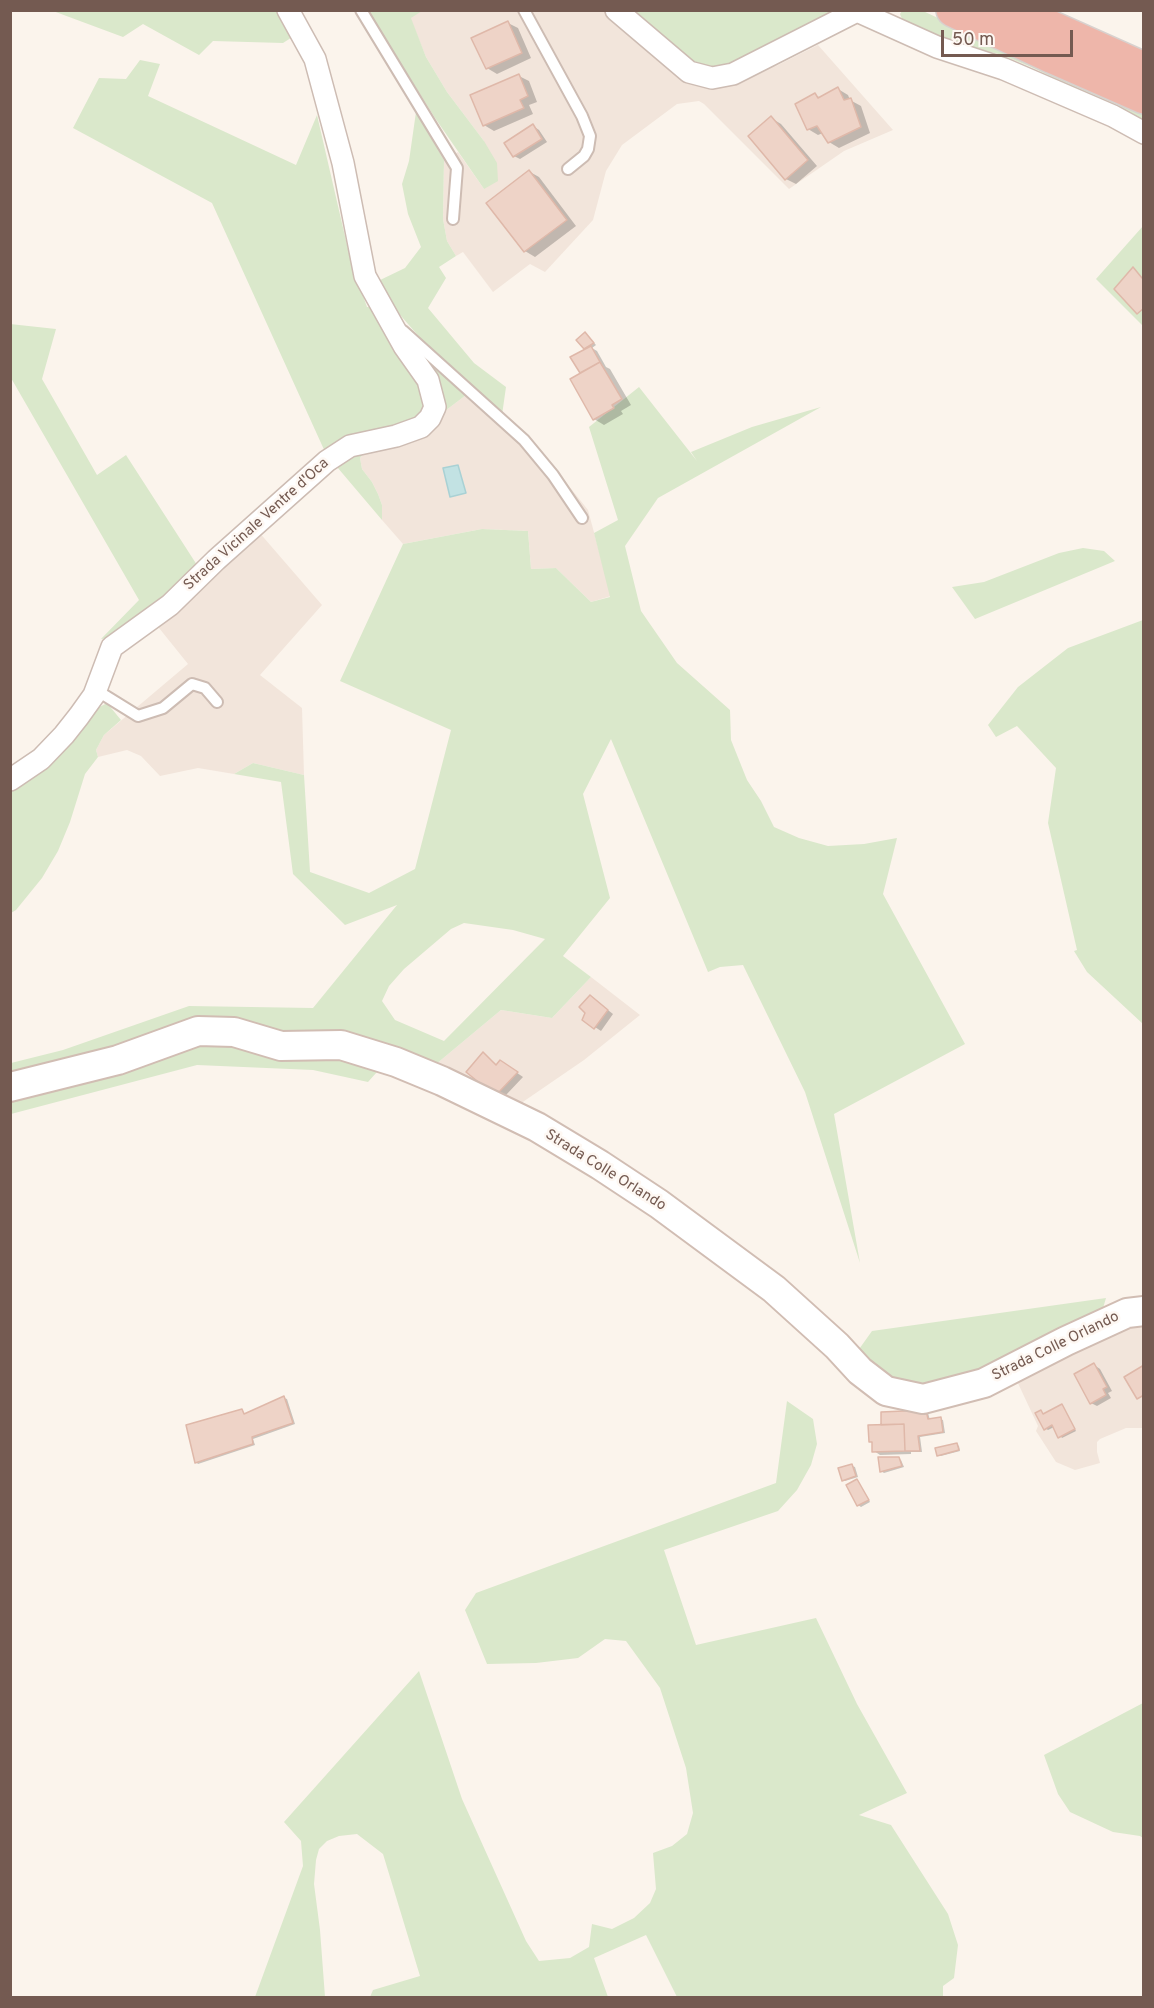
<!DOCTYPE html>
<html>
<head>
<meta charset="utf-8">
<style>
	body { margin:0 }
	#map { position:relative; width:1154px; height:2008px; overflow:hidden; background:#fbf4ec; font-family:Overpass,sans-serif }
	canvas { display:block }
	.frame { position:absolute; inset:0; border:12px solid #745a51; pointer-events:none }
	.scale { position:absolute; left:941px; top:30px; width:132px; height:27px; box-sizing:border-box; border:3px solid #745a51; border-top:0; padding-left:8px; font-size:18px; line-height:21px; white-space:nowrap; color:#745a51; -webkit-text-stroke:4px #fef8f3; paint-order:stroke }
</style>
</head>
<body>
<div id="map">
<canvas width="1154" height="2008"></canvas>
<div class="frame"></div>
<div class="scale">50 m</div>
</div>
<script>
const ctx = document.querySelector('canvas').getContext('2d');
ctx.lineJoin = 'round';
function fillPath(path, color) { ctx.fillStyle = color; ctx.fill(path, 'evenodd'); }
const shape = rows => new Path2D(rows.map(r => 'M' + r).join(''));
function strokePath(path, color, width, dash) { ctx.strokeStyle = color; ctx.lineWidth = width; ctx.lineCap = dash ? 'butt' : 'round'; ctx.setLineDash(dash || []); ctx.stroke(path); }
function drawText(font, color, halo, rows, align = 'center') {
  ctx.font = font + ' Overpass,sans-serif'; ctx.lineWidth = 5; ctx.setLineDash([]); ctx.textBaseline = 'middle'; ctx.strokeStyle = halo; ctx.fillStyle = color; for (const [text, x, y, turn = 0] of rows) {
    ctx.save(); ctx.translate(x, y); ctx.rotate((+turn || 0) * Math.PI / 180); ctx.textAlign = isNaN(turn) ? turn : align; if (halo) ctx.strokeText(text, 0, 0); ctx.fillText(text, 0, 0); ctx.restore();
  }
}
const residential = shape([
	[422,10,610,11,708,86,778,65,818,45,893,130,844,151,789,189,704,104,699,101,677,104,622,145,606,171,593,220,545,272,530,264,493,292,463,252,456,256,447,241,443,219,444,160,458,152,484,189,484,141,447,92,426,57,410,18],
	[474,389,545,456,588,510,611,596,591,602,556,568,531,569,528,531,482,529,403,544,382,520,382,505,378,494,372,482,362,469,360,458,365,452,441,414],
	[258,531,322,605,260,675,302,708,304,775,253,763,234,774,198,768,160,776,141,756,127,750,98,757,96,750,104,735,188,664,155,623],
	[591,977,640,1015,584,1060,514,1108,435,1065,501,1010,552,1018],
	[1143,1317,1143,1428,1126,1428,1100,1439,1097,1442,1097,1452,1100,1463,1075,1470,1056,1462,1036,1431,1038,1426,1016,1379]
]);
const green = shape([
	[386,10,422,11,411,18,426,57,447,92,484,141,497,163,498,181,484,189,435,118,368,11,376,12],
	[53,11,284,11,297,34,283,43,213,41,199,55,143,24,123,37],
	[619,11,844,11,747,66,692,68],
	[902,11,923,11,1112,99,1143,112,1143,126,1073,87,1031,67,1002,55,922,34,908,26,902,19,900,14],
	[140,60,160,64,148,96,296,165,317,115,350,258,367,307,379,307,420,356,434,365,440,356,422,340,394,308,376,282,405,268,421,247,408,214,402,184,409,161,416,112,444,160,443,219,447,241,456,256,439,267,446,278,428,308,474,363,506,387,502,415,474,389,441,414,365,452,360,458,362,469,372,482,378,494,382,505,382,520,326,454,212,203,73,128,99,78,126,79],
	[1143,226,1143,326,1096,279],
	[10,324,56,329,42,379,97,475,126,455,197,565,189,582,116,637,101,639,139,600,11,378],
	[639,387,697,461,691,452,752,427,821,407,658,498,625,546,641,611,677,663,730,710,731,740,747,780,761,801,774,827,799,838,828,846,864,844,897,838,883,894,965,1044,834,1114,860,1263,805,1092,743,965,720,967,708,972,611,739,583,794,610,898,563,956,591,977,552,1018,501,1010,435,1065,234,1028,11,1080,11,1063,63,1050,189,1006,313,1008,397,905,345,925,293,874,281,782,234,774,253,763,304,775,310,872,369,893,415,869,451,730,340,681,403,544,482,529,528,531,531,569,556,568,591,602,610,597,594,533,618,520,589,427],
	[464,923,513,930,545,939,444,1041,395,1020,382,1001,389,986,404,969,451,929],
	[1083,548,1104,551,1115,561,975,619,952,587,984,582,1059,553],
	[1143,620,1144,620,1143,1024,1087,972,1074,951,1077,950,1048,823,1056,768,1017,726,996,737,988,725,1018,687,1068,648],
	[107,703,121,720,104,735,96,750,98,757,85,774,70,822,58,851,42,878,16,910,11,913,10,787,35,776,71,743,94,710],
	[221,1041,385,1063,368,1082,313,1070,197,1065,11,1114,11,1094,162,1052],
	[1106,1298,1101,1315,976,1374,912,1388,884,1380,857,1352,872,1331],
	[787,1401,813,1419,817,1444,811,1465,797,1490,778,1511,664,1550,696,1645,816,1618,857,1704,907,1793,859,1815,891,1825,948,1914,958,1945,954,1978,943,1986,943,1997,677,1997,646,1935,594,1958,608,1997,370,1997,373,1990,420,1976,383,1854,357,1834,339,1836,327,1841,319,1849,316,1860,314,1884,320,1930,325,1997,255,1997,303,1866,301,1841,284,1822,419,1671,462,1799,526,1941,539,1961,570,1958,589,1947,592,1924,612,1929,634,1918,650,1903,656,1889,653,1853,672,1846,687,1834,693,1813,686,1768,660,1688,626,1641,605,1639,578,1658,536,1663,487,1664,465,1610,476,1593,776,1483],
	[1143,1703,1143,1838,1140,1836,1113,1832,1070,1812,1058,1794,1044,1755]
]);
const water = shape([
	[458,465,466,493,450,497,443,468,458,465]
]);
const shadow = shape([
	[508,23,518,28,531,58,497,74,487,68],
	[519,76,529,81,537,102,529,105,533,114,494,131,484,125],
	[838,89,848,95,850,100,861,106,870,133,839,148,829,142,823,133,818,135,808,129,815,95,821,98],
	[771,118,781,124,817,166,796,184,786,179],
	[533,126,539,130,547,142,520,159,514,156],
	[530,172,539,177,576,226,535,257,525,251,489,203],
	[587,335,596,345,592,348,597,351,606,367,610,369,631,405,621,411,623,414,604,425,594,419,582,374,573,358,587,350,578,340],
	[591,997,613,1014,601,1031,595,1027],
	[483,1054,497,1065,507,1066,523,1077,506,1095,490,1088],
	[1094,1365,1100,1369,1112,1391,1108,1393,1111,1398,1097,1406,1091,1403],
	[284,1398,287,1399,295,1424,253,1439,255,1445,198,1464,196,1462,242,1410,246,1415],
	[1062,1406,1076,1431,1062,1438,1054,1427,1048,1430,1045,1428,1041,1412,1045,1415],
	[925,1412,928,1413,930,1420,940,1419,943,1420,945,1433,920,1437,922,1452,911,1452,911,1454,880,1455,874,1451,887,1426],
	[956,1444,959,1446,960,1451,941,1456,938,1455],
	[899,1459,901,1460,904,1467,884,1473,881,1471],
	[852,1466,855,1467,858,1477,845,1481,843,1480],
	[857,1480,870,1502,861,1507,858,1505]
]);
const building = shape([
	[508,21,522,53,486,69,471,38,508,21],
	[519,74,528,96,520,100,524,108,483,126,470,95,519,74],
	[838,87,844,100,851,98,861,127,828,143,817,126,807,130,795,104,815,93,818,98,838,87],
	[771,116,808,160,785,180,748,136,771,116],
	[533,124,542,139,513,157,504,143,533,124],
	[529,170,567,220,524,252,486,203,529,170],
	[1133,267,1142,278,1144,277,1144,308,1137,314,1114,289,1133,267],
	[585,332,594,343,584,349,576,340,585,332],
	[591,346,600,362,580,373,570,357,591,346],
	[600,362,622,399,612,405,614,408,593,420,570,379,600,362],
	[590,995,608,1010,594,1029,582,1020,585,1013,579,1007,590,995],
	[483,1052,496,1065,500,1060,518,1072,499,1092,482,1085,466,1072,483,1052],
	[1094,1363,1107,1387,1103,1389,1106,1395,1090,1404,1074,1374,1094,1363],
	[1144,1365,1144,1395,1137,1399,1124,1377,1144,1365],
	[284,1396,293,1423,252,1437,253,1444,195,1463,186,1425,242,1409,244,1414,284,1396],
	[1062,1404,1075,1429,1058,1438,1052,1425,1044,1430,1035,1413,1041,1410,1043,1414,1062,1404],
	[926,1410,928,1419,941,1417,943,1432,918,1436,920,1451,905,1451,904,1424,881,1425,881,1412,926,1410],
	[904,1424,905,1451,872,1452,872,1442,869,1442,868,1425,904,1424],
	[957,1443,959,1450,937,1456,935,1448,957,1443],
	[878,1457,899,1457,902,1466,880,1472,878,1457],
	[852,1464,856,1476,842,1481,838,1468,852,1464],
	[857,1479,869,1500,857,1506,846,1485,857,1479]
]);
const lane = shape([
	[361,10,457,168,453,219],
	[524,10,582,116,590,136,588,149,584,156,568,169],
	[403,331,524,440,553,475,582,518],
	[96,690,138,716,163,708,192,684,205,688,217,702]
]);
const street = shape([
	[616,10,689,72,712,78,733,74,859,10],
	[857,11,937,47,1004,69,1113,116,1144,133],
	[10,780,41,759,64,735,79,716,94,695,112,647,170,605,216,560,327,461,350,446,396,436,421,427,430,418,435,407,428,380,404,346,365,276,343,163,315,59,288,10]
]);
const secondary = shape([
	[10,1087,118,1060,198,1031,234,1032,281,1046,341,1045,396,1062,442,1081,537,1127,600,1165,659,1204,774,1289,837,1346,860,1371,886,1391,923,1399,984,1383,1066,1341,1127,1313,1144,1311]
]);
const highway = shape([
	[953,10,1053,57,1144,97],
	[1012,10,1144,69]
]);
const streetNames = [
	["Strada Vicinale Ventre d'Oca",257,525,-42],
	["Strada Colle Orlando",605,1171,32],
	["Strada Colle Orlando",1056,1347,-26]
];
fillPath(residential, '#f2e5db');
fillPath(green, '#dae8cb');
fillPath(water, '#c2e2e3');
strokePath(water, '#a9d1d4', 1.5);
fillPath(shadow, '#0003');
fillPath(building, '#eed3c7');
strokePath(building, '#dfb8a9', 1.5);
strokePath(lane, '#cdbcb3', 14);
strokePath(street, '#cdbcb3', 24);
strokePath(secondary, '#d1bdb3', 32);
strokePath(highway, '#d8d1ce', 36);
strokePath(lane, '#fff', 10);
strokePath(street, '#fff', 21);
strokePath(secondary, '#fff', 28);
strokePath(highway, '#eeb6aa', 33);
drawText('15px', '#745a51', '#fef8f3', streetNames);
</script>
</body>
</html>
